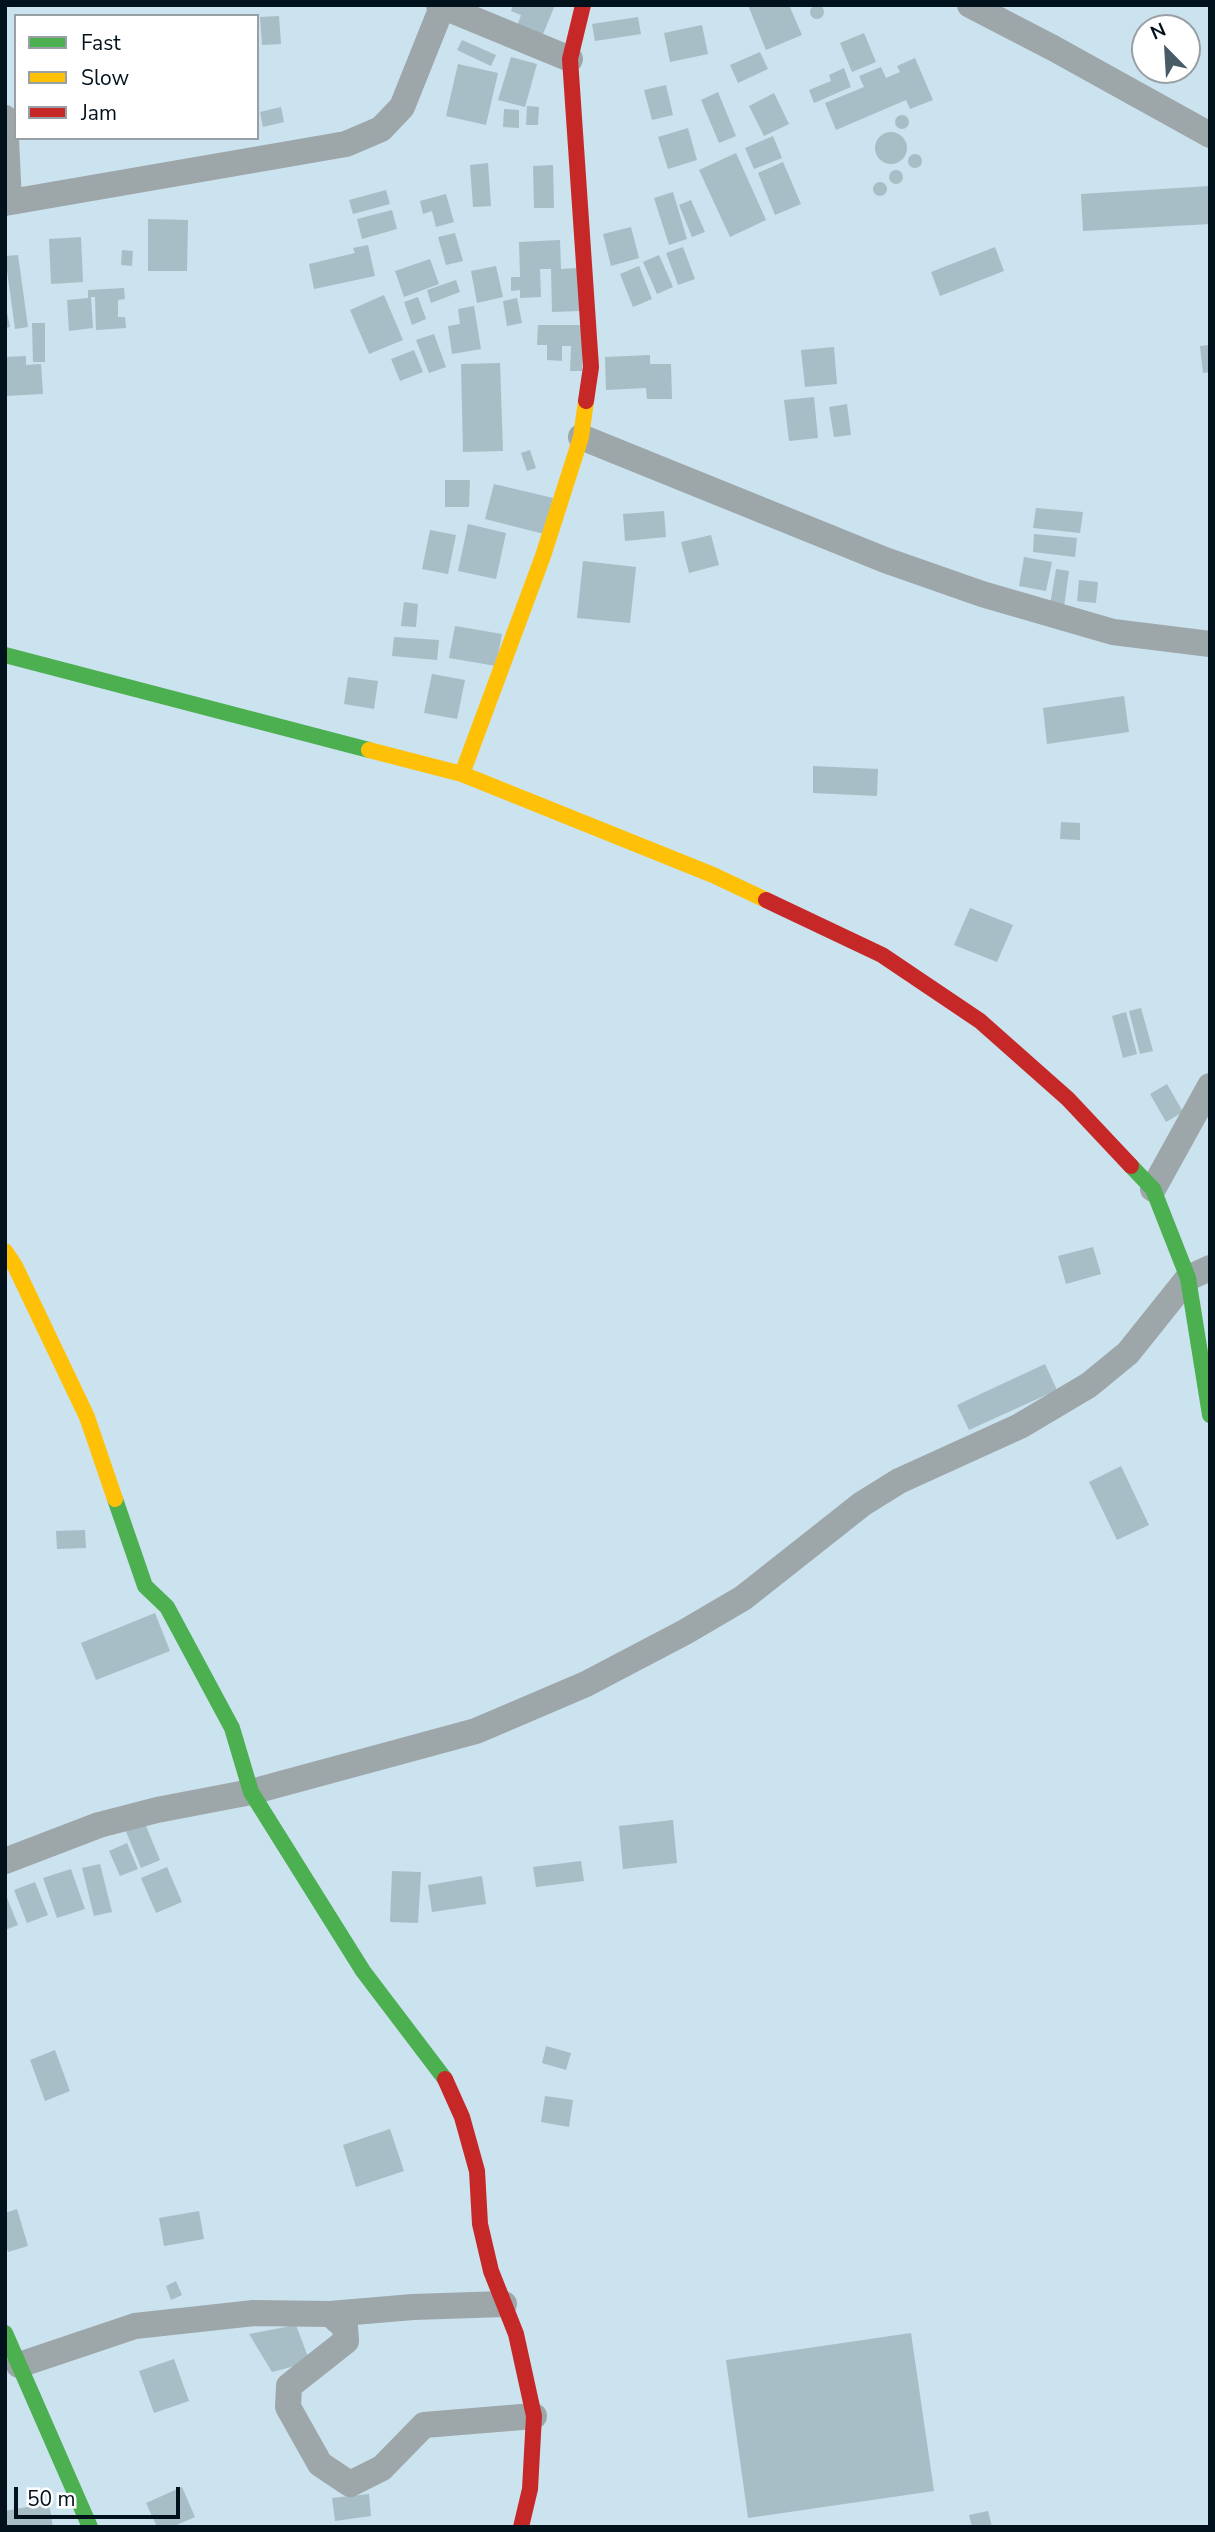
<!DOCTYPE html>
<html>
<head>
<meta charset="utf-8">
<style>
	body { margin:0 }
	#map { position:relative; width:1215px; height:2532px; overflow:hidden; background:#cbe2ef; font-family:"Nunito Sans",sans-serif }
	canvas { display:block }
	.frame { position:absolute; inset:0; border:7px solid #01121d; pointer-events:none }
	.legend { position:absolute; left:14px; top:14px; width:245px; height:126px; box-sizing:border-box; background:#fff; border:2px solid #99a0a5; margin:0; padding:9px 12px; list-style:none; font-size:21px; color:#01121d }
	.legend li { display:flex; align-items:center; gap:14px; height:35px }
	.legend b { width:35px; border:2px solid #99a0a5 }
	.north { position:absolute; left:1131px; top:14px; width:70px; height:70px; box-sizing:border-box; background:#fff; border:2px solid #99a0a5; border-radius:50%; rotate:336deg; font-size:19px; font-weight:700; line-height:28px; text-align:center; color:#01121d }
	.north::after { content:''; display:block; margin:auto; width:24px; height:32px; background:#485b66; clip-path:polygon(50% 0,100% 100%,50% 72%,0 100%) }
	.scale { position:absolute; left:14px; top:2487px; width:166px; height:32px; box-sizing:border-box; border:4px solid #01121d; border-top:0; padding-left:9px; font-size:21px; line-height:24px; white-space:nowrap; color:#01121d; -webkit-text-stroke:5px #fff; paint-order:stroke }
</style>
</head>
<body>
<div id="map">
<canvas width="1215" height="2532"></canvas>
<div class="frame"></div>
<ul class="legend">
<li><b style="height:9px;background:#4caf50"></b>Fast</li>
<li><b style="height:9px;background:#ffc107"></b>Slow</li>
<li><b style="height:9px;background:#c62828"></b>Jam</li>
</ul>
<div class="north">N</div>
<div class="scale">50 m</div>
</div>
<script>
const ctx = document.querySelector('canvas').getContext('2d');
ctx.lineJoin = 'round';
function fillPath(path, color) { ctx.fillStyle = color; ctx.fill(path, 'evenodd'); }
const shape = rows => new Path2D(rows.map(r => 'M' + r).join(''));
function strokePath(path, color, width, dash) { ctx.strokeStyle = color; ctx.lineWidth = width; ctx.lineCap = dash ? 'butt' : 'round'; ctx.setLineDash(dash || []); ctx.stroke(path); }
const building = shape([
	[513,5,555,5,541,39,516,29,521,15,511,11],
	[748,5,789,5,802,35,766,50],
	'810 12a7 7 0 1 1 14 0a7 7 0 1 1-14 0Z',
	[279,16,281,44,262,45,260,17],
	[638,17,641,34,595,41,592,24],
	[702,25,708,54,670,62,664,33],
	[864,33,876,62,852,72,840,43],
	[462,40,496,55,491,66,457,50],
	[760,52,768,69,738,83,730,65],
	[511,57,537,64,525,107,498,100],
	[915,58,933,100,910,109,906,100,836,130,825,103,864,87,859,76,881,67,886,78,900,72,897,66],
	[458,64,498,73,486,125,446,116],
	[844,68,851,87,814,103,809,90,831,81,829,75],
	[666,85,673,115,652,120,644,90],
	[718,92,736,136,719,143,701,100],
	[774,93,789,124,764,136,749,106],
	[527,106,539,107,538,125,526,125],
	[281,107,284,122,263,127,260,112],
	[504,109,519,110,519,128,503,127],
	'895 122a7 7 0 1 1 14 0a7 7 0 1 1-14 0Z',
	[688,128,697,160,668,169,658,137],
	'875 148a16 16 0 1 1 32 0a16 16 0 1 1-32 0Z',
	[773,136,782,158,754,169,745,148],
	[736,153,766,220,730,237,699,170],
	'908 161a7 7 0 1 1 14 0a7 7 0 1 1-14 0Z',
	[783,162,801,204,775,215,758,173],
	[488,163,491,206,473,207,470,165],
	[553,165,554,208,534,208,533,166],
	'889 177a7 7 0 1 1 14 0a7 7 0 1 1-14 0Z',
	'873 189a7 7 0 1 1 14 0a7 7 0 1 1-14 0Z',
	[1210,186,1210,224,1083,231,1081,194],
	[386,190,390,204,353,214,349,200],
	[673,192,687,239,669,245,654,198],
	[446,194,454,222,436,227,432,211,423,214,420,201],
	[691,200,705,232,692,237,679,205],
	[392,210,397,229,362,239,357,219],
	[148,219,188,220,187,271,148,271],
	[631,227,639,258,611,266,603,234],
	[455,233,463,261,446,265,438,237],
	[81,237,83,282,51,284,49,239],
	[560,240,561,269,579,268,580,311,552,312,551,269,540,269,541,297,520,298,520,290,511,291,511,277,520,277,519,242],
	[368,245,375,276,314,289,309,264,355,253,353,248],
	[683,247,695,279,678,285,666,253],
	[995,247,1004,271,940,296,931,272],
	[122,250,133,251,132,266,121,265],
	[18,255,28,327,15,329,5,256],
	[659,255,673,287,657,294,643,262],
	[430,259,439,284,404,297,395,271],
	[496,266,503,297,477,303,471,271],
	[639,266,652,299,633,307,620,274],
	[456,280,460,292,431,303,427,290],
	[124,288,125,299,118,300,118,317,125,317,126,328,96,330,95,297,91,297,93,328,69,331,67,300,88,298,88,290],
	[384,295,403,340,369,354,350,310],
	[418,297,426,319,412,325,404,302],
	[517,298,522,323,507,326,503,301],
	[5,303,10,327,5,328],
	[474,306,481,349,452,354,448,326,460,324,458,309],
	[32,323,45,323,45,362,33,362],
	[538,325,584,325,582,371,570,371,571,346,562,346,562,361,547,360,547,345,537,345],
	[434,334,446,367,429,373,416,340],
	[1210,345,1210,372,1203,373,1200,346],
	[834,347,837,384,805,387,801,350],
	[414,350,423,372,400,381,391,359],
	[650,355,650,364,671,364,672,399,647,399,646,388,606,390,605,357],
	[26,356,26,365,41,364,43,394,5,396,5,357],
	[500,363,503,451,463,452,461,364],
	[814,397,818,438,789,441,784,400],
	[847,404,851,435,834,437,829,407],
	[530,450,536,468,527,471,521,453],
	[445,480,470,480,469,507,445,507],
	[494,484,553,498,544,534,485,519],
	[1036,508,1083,512,1080,533,1033,528],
	[664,511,666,537,625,541,623,514],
	[468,524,506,533,496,579,458,571],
	[430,530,456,535,448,574,422,569],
	[1034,534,1077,538,1075,557,1033,552],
	[711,535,719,565,689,573,681,542],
	[1024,557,1052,562,1046,591,1019,586],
	[583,561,636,567,630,623,577,618],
	[1056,569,1069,571,1064,607,1050,605],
	[1079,580,1098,582,1096,603,1077,601],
	[404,602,418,604,416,627,401,626],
	[455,626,502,634,496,666,449,658],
	[394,637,439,640,437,660,392,656],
	[432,674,465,680,457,719,424,713],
	[348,677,378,681,374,709,344,704],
	[1124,696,1129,732,1047,744,1043,708],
	[813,766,878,769,877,796,813,793],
	[1061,822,1080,823,1080,840,1060,839],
	[970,908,1013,925,997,962,954,945],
	[1141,1008,1153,1051,1140,1054,1129,1011],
	[1126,1012,1137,1054,1123,1058,1112,1016],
	[1167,1084,1183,1112,1166,1122,1150,1094],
	[1093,1247,1101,1274,1066,1284,1058,1256],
	[1045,1364,1057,1390,969,1430,957,1405],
	[1121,1466,1149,1525,1117,1540,1089,1482],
	[85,1530,86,1548,57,1549,56,1531],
	[155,1613,170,1651,96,1680,81,1643],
	[673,1820,677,1863,623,1869,619,1826],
	[144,1821,160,1860,141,1868,125,1829],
	[127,1843,138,1869,120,1876,109,1851],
	[581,1861,584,1881,536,1887,533,1867],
	[100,1864,112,1912,94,1916,82,1868],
	[167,1867,182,1902,156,1913,141,1878],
	[71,1869,85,1909,57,1918,43,1878],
	[392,1871,421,1872,418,1923,390,1922],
	[482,1876,486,1904,432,1912,428,1885],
	[35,1882,48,1915,27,1923,14,1890],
	[5,1893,18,1925,5,1930],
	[546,2046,571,2053,566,2070,542,2063],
	[55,2050,70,2091,45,2101,30,2060],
	[545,2096,573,2100,569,2127,541,2122],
	[390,2129,404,2171,356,2187,343,2145],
	[17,2209,28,2246,8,2252,5,2243,5,2213],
	[199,2211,204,2239,164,2246,159,2218],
	[176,2281,182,2295,171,2300,166,2286],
	[296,2325,310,2362,272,2372,249,2334],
	[911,2333,934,2491,748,2518,726,2360],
	[174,2359,189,2401,154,2413,139,2371],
	[182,2487,195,2517,172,2527,157,2527,146,2503],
	[369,2494,371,2516,335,2521,332,2498],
	[49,2503,53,2527,5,2527,5,2511],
	[988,2511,992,2527,972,2527,969,2515]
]);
const street = shape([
	[439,5,570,59],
	[970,5,1053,48,1210,135],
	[5,118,9,202],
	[5,203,346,144,381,129,402,107,442,7],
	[581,437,885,560,982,594,1113,632,1210,644],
	[1153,1189,1210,1086],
	[5,1861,99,1825,157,1810,251,1792,476,1731,586,1684,685,1632,743,1598,862,1504,899,1481,1020,1426,1089,1385,1128,1353,1188,1278,1210,1268],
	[330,2314,345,2327,346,2341,289,2386,288,2407,320,2464,350,2484,382,2468,424,2425,534,2416],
	[19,2365,135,2326,254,2313,330,2314,413,2307,504,2304]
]);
const fast = shape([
	[5,655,369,750],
	[1131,1166,1153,1189,1188,1278,1210,1415],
	[115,1499,145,1586,167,1607,232,1728,251,1792,363,1971,445,2079],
	[5,2333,90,2527]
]);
const slow = shape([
	[369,750,462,774,713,875,766,900],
	[462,774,543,556,581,437,586,401],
	[5,1251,15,1266,87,1417,115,1499]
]);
const jam = shape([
	[583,5,570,59,591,367,586,401],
	[766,900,882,955,980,1021,1068,1099,1131,1166],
	[445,2079,462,2117,477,2171,480,2224,491,2271,516,2334,534,2416,530,2489,521,2527]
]);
fillPath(building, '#a7bec7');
strokePath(street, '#9da6a8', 26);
strokePath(fast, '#4caf50', 16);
strokePath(slow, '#ffc107', 16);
strokePath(jam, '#c62828', 16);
</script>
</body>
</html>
